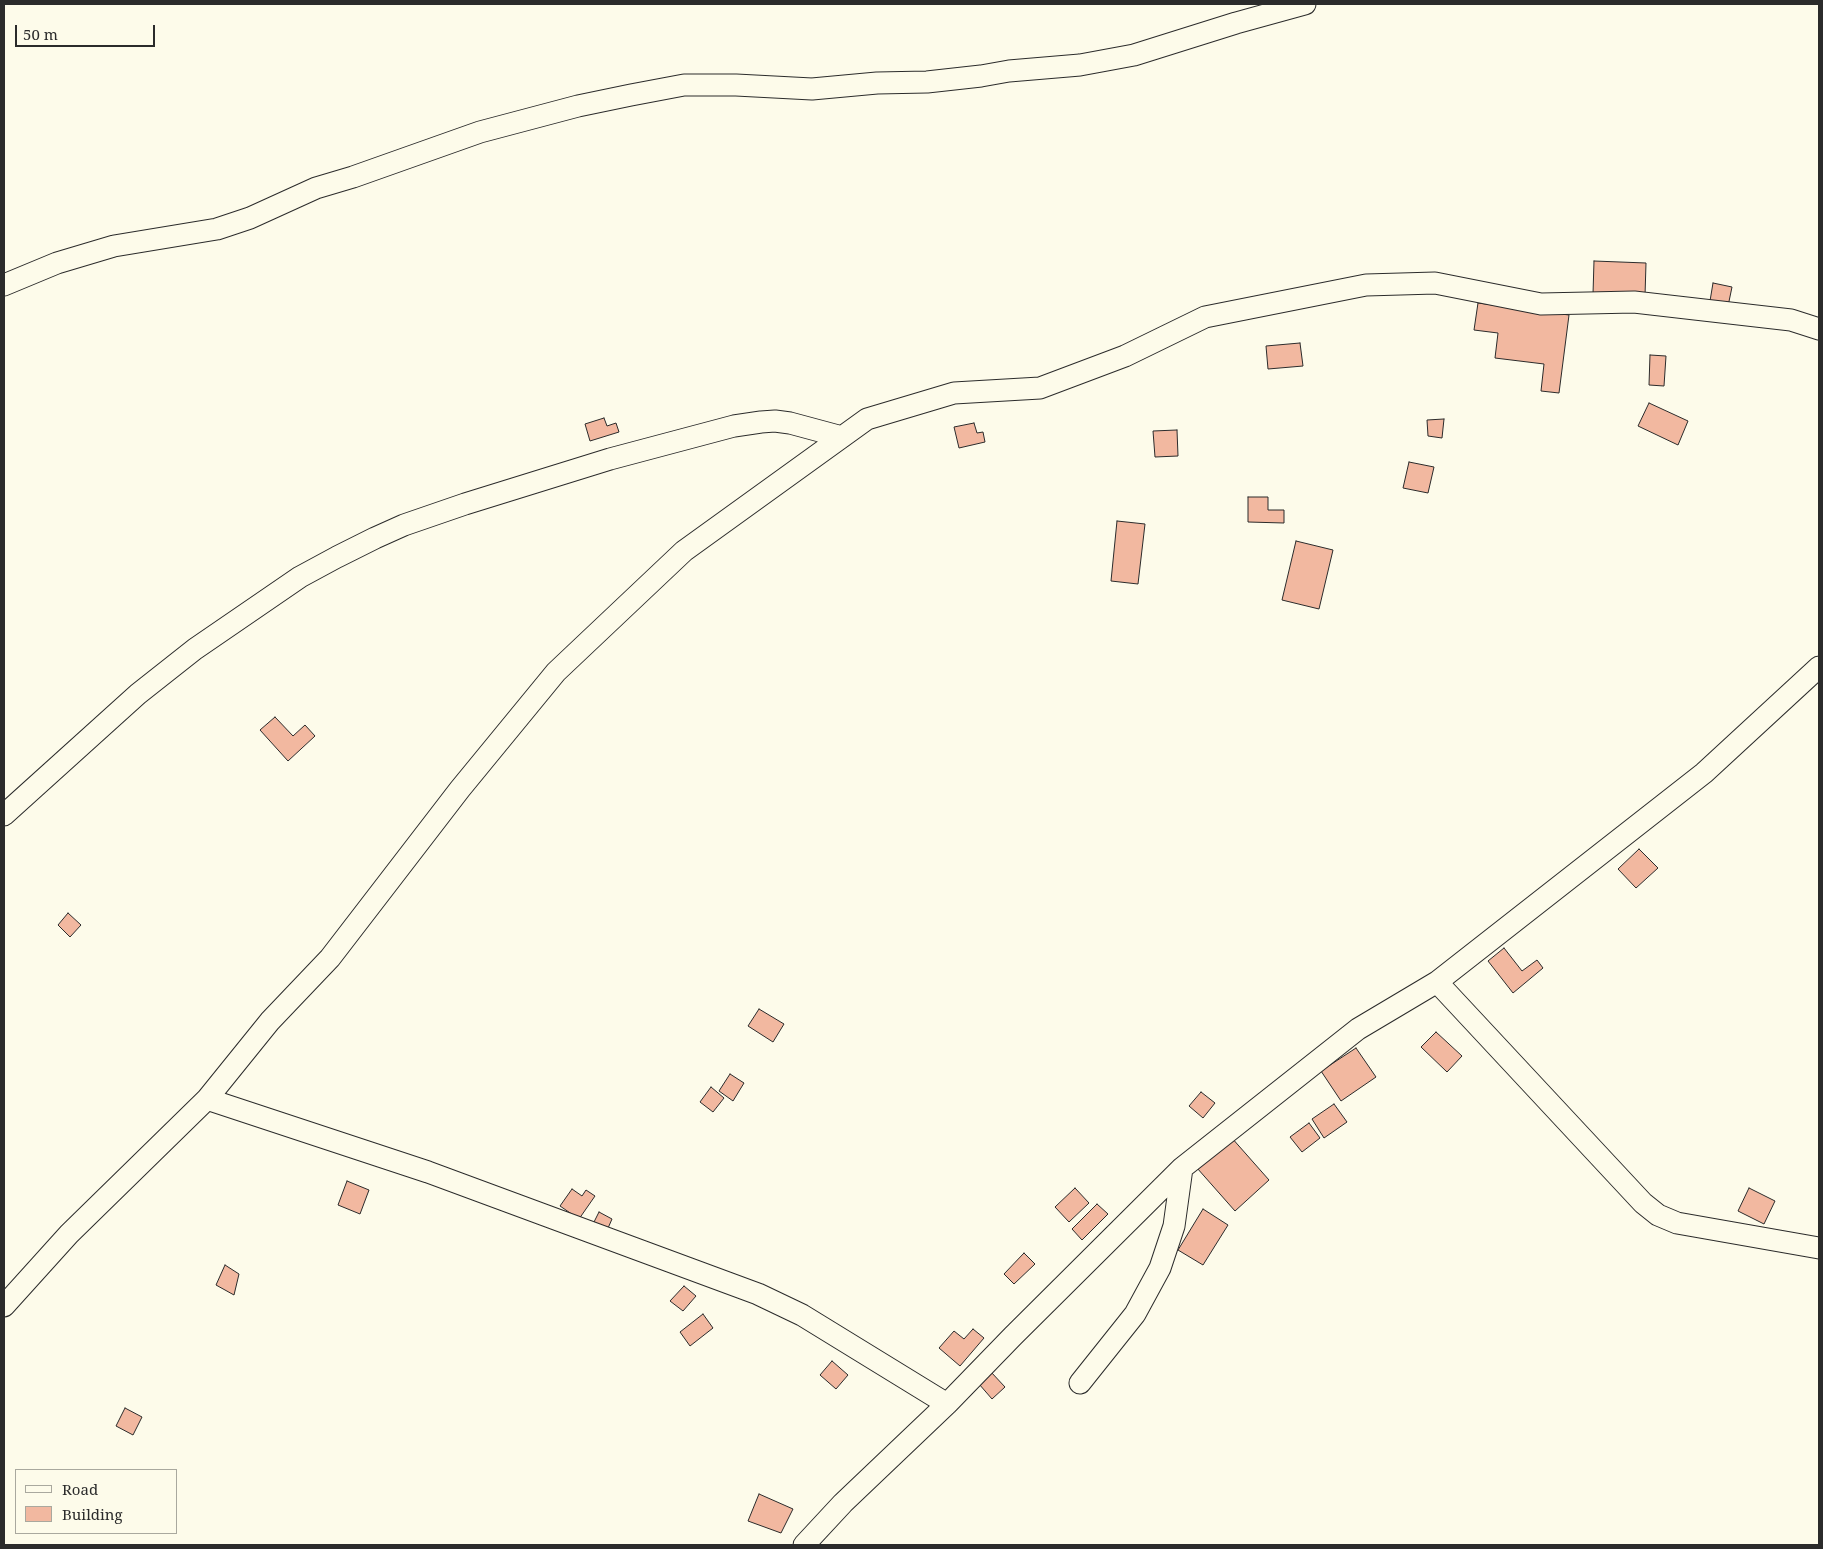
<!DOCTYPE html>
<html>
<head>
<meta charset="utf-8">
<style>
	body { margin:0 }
	#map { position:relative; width:1823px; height:1549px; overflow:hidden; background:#fdfbea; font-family:"Noto Serif",serif }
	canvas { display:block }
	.frame { position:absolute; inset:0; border:5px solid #2b2b2b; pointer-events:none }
	.legend { position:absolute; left:15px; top:1469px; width:162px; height:65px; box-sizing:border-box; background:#fdfbea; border:1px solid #a9a89e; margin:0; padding:6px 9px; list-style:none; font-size:15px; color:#2b2b2b }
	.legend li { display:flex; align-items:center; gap:10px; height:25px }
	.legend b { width:25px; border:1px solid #a9a89e }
	.scale { position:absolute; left:15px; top:25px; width:140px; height:22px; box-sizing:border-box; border:2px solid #2b2b2b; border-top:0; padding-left:6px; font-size:15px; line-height:18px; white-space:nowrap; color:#2b2b2b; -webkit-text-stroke:4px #fdfbea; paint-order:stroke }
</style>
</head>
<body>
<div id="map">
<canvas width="1823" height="1549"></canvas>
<div class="frame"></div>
<ul class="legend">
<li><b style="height:6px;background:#fdfbea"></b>Road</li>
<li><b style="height:14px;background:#f2b8a0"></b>Building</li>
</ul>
<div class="scale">50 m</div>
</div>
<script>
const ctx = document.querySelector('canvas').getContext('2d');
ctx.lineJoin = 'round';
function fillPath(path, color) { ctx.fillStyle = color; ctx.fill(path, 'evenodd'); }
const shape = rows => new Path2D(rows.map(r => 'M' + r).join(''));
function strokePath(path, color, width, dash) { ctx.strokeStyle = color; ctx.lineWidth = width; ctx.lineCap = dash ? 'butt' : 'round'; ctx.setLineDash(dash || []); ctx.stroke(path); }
const building = shape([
	[1594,261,1646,263,1645,296,1593,294,1594,261],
	[1713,283,1732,287,1727,311,1709,307,1713,283],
	[1478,303,1569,315,1559,393,1541,391,1544,364,1495,358,1498,333,1474,330,1478,303],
	[1300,343,1303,366,1268,369,1266,346,1300,343],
	[1650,355,1666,356,1664,386,1649,385,1650,355],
	[1649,403,1688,421,1678,445,1638,426,1649,403],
	[604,418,607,426,616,423,619,432,590,441,585,424,604,418],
	[1444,419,1442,438,1428,436,1427,420,1444,419],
	[974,423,977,433,983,432,985,442,959,448,954,427,974,423],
	[1177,430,1178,456,1155,457,1153,431,1177,430],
	[1409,462,1434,467,1428,493,1403,488,1409,462],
	[1248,497,1268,497,1268,510,1284,510,1284,523,1248,522,1248,497],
	[1117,521,1145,524,1138,584,1111,581,1117,521],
	[1296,541,1333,550,1319,609,1282,600,1296,541],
	[275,717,293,736,305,725,315,736,288,761,260,730,275,717],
	[1639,849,1658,868,1636,888,1618,869,1639,849],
	[68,913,81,925,70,937,58,925,68,913],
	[1504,948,1522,971,1537,960,1543,968,1513,993,1488,961,1504,948],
	[759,1009,784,1024,773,1042,748,1026,759,1009],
	[1436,1032,1462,1056,1447,1072,1421,1047,1436,1032],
	[1356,1048,1376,1077,1341,1101,1321,1071,1356,1048],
	[730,1074,744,1083,733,1101,719,1091,730,1074],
	[711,1087,724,1098,713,1112,700,1102,711,1087],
	[1201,1092,1215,1103,1203,1118,1189,1106,1201,1092],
	[1334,1104,1347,1122,1324,1138,1312,1119,1334,1104],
	[1309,1123,1320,1138,1302,1152,1290,1137,1309,1123],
	[1231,1137,1269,1180,1235,1211,1197,1168,1231,1137],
	[347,1181,369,1190,360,1214,338,1205,347,1181],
	[1075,1188,1089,1203,1069,1222,1055,1207,1075,1188],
	[1749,1188,1775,1201,1764,1224,1738,1211,1749,1188],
	[572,1189,582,1196,586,1190,595,1196,579,1219,560,1206,572,1189],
	[1097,1204,1108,1214,1082,1240,1072,1229,1097,1204],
	[1203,1209,1228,1225,1203,1265,1178,1250,1203,1209],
	[599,1212,612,1219,605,1235,591,1228,599,1212],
	[1024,1253,1035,1264,1014,1284,1004,1274,1024,1253],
	[225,1265,239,1274,234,1295,216,1285,225,1265],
	[684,1286,696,1296,683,1311,670,1301,684,1286],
	[703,1314,713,1328,690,1346,680,1332,703,1314],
	[973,1329,984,1338,960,1366,939,1348,954,1331,964,1339,973,1329],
	[832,1361,848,1375,836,1389,820,1375,832,1361],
	[991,1372,1005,1387,992,1399,979,1384,991,1372],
	[125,1408,142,1417,133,1435,116,1426,125,1408],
	[759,1494,793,1509,781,1533,748,1521,759,1494]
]);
const minor = shape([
	[4,285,57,263,114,246,217,229,250,218,316,188,353,177,480,132,578,106,631,95,684,85,736,85,812,89,877,83,927,82,981,76,1009,71,1080,65,1134,55,1236,23,1305,4],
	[4,815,138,694,195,649,300,577,337,557,375,538,404,525,465,504,610,459,734,426,761,422,775,421,790,423,842,437],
	[1437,982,1643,1203,1658,1215,1677,1223,1819,1248],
	[207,1099,428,1172,758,1294,802,1315,947,1404],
	[4,1306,69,1234,207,1099,270,1021,330,958,460,789,556,672,684,551,867,419,954,393,1040,388,1125,356,1205,317,1366,285,1435,283,1541,304,1634,302,1791,320,1819,329],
	[1080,1383,1135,1314,1160,1268,1174,1226,1182,1168],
	[804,1545,843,1503,947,1404,1013,1336,1182,1168,1358,1029,1437,982,1704,773,1819,667]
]);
fillPath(building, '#f2b8a0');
strokePath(building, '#2b2b2b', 1);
strokePath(minor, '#2b2b2b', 23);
strokePath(minor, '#fdfbea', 21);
</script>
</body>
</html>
